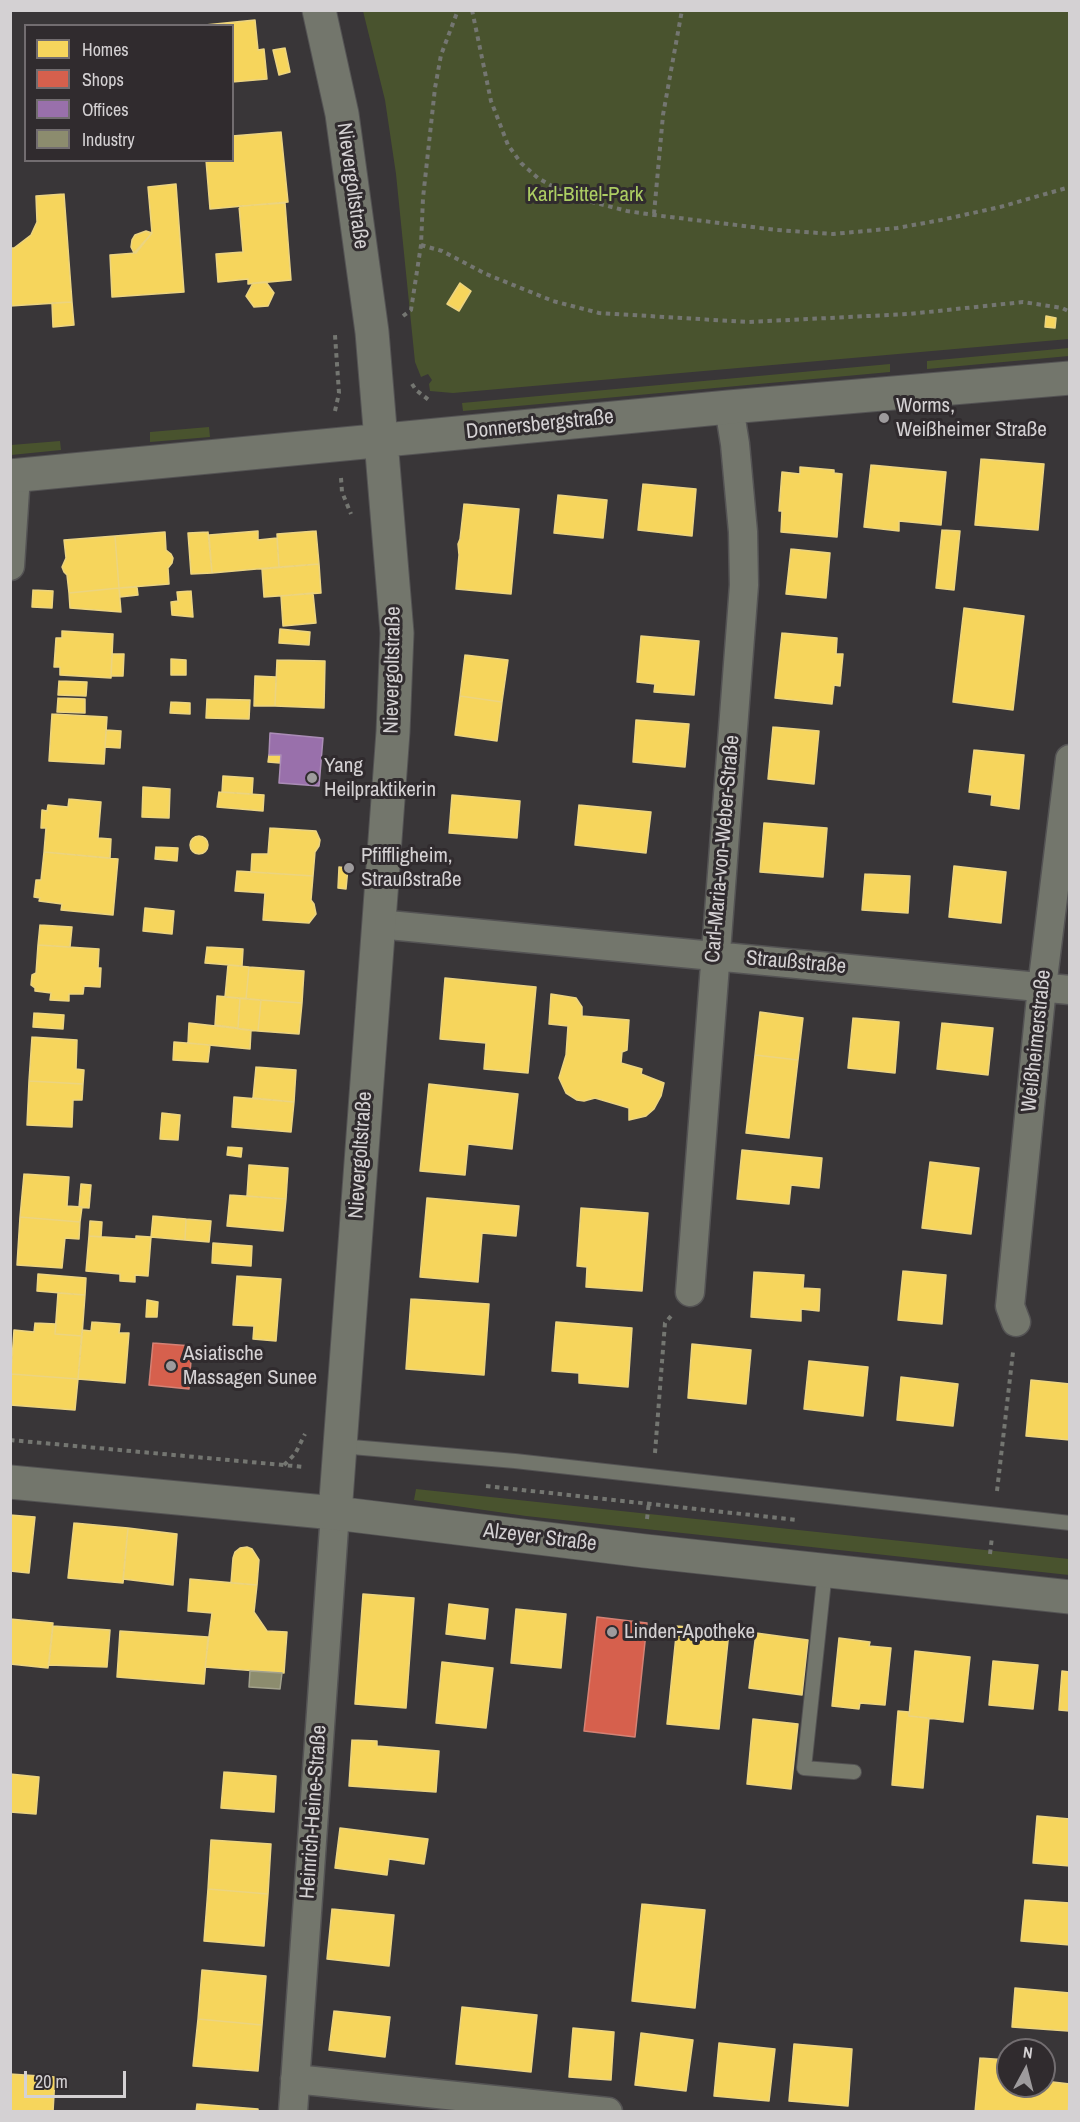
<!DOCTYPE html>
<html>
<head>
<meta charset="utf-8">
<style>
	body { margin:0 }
	#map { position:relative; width:1080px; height:2122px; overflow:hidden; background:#393638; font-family:"Archivo Narrow",sans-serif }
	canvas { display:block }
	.frame { position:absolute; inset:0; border:12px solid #d4d1d3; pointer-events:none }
	.legend { position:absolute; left:24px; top:24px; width:210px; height:138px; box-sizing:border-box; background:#302b2e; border:2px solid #726d70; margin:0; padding:8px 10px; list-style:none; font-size:18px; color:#d4d1d3 }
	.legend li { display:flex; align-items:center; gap:12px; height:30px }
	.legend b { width:30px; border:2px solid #726d70 }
	.north { position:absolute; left:996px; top:2038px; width:60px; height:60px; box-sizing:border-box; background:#302b2e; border:2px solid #726d70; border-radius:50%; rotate:7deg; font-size:16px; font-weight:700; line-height:24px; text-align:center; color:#d4d1d3 }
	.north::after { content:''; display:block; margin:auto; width:21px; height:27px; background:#9e9b9d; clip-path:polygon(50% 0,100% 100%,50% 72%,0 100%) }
	.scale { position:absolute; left:24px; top:2071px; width:102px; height:27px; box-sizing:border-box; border:3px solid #d4d1d3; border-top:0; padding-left:8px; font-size:18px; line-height:21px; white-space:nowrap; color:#d4d1d3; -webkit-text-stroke:4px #302b2e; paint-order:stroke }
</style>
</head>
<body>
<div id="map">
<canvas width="1080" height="2122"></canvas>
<div class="frame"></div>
<ul class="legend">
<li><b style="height:16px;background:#f6d55c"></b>Homes</li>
<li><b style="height:16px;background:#d6604d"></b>Shops</li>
<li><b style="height:16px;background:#9970ab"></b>Offices</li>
<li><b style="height:16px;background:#8c8c6e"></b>Industry</li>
</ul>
<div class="north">N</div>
<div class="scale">20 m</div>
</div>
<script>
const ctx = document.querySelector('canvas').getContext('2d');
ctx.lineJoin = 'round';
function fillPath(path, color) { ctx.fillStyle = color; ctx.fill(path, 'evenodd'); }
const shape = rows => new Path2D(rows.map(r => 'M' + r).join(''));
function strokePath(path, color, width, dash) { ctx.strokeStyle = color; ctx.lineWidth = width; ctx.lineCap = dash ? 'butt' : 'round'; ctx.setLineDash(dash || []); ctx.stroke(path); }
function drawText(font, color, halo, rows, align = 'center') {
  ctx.font = font + ' "Archivo Narrow",sans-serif'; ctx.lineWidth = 6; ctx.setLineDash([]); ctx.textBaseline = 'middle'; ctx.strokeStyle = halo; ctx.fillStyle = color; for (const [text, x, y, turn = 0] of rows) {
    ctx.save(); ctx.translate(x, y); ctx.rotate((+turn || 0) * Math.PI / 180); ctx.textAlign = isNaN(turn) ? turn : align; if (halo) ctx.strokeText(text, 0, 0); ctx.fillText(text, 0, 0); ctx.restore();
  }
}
const green = shape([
	[363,11,1069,11,1069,339,453,393,430,391,429,384,432,380,428,374,421,377,415,362,396,174,385,100],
	[1069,348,1069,356,927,369,927,361],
	[890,364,890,372,463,411,462,403],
	[209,427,210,437,150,442,150,432],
	[60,441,61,450,11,455,11,445],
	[416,1489,1069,1559,1069,1575,526,1516,414,1500]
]);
const homes = shape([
	[255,20,258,50,264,49,267,79,232,82,232,26,205,25,255,20],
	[285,48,290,72,279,75,273,50,285,48],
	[281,132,288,202,210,209,206,160,232,160,232,136,281,132],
	[176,184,184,292,112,297,110,255,136,253,152,233,148,187,176,184],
	[64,194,72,302,10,306,10,248,14,248,31,235,37,222,36,196,64,194],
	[285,203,291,280,248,284,248,279,218,282,216,254,243,252,239,206,285,203],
	[146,231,152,233,134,253,131,247,132,240,135,235,146,231],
	[266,282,274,293,268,306,254,307,246,296,253,283,266,282],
	[460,283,471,291,459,311,447,304,460,283],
	[72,302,74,325,53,327,52,303,72,302],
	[1046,316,1056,318,1055,328,1045,327,1046,316],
	[981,459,1044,464,1038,530,975,525,981,459],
	[871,465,946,472,941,525,899,521,899,531,864,527,871,465],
	[800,467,834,470,834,473,842,474,837,537,781,532,782,511,779,511,782,472,800,474,800,467],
	[643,484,696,489,692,536,638,530,643,484],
	[558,495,607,500,603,538,554,533,558,495],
	[464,504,519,509,511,594,456,589,459,555,458,544,460,539,464,504],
	[942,530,960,531,954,590,936,588,942,530],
	[258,531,258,540,277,538,279,567,212,573,209,535,258,531],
	[316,531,319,564,279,567,277,534,316,531],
	[165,532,166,550,171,554,173,558,172,563,168,568,169,584,119,588,115,536,165,532],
	[208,532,212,573,191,574,188,533,208,532],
	[115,536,119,588,69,593,67,575,64,572,62,567,66,558,64,540,115,536],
	[791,549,830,553,826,598,786,594,791,549],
	[319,564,321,593,264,597,262,569,319,564],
	[137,587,138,595,120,597,119,588,137,587],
	[119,588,121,612,70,608,69,593,119,588],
	[33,590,53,591,52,608,32,607,33,590],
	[191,591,193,617,172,615,171,602,178,601,177,592,191,591],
	[313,593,316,623,283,626,281,596,313,593],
	[964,608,1024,616,1013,710,953,702,964,608],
	[280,629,310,632,309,645,279,643,280,629],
	[62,631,113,634,111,678,60,675,60,667,54,667,56,638,62,638,62,631],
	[782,633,837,638,836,654,843,654,840,686,834,685,832,704,775,698,782,633],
	[641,636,699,641,694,695,654,692,655,684,637,682,641,636],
	[112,654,124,654,123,676,111,676,112,654],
	[465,655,508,660,502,702,460,696,465,655],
	[171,659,186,660,186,675,171,675,171,659],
	[277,660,325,661,324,708,275,706,277,660],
	[255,676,276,677,275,706,254,706,255,676],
	[59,681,87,682,86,696,58,695,59,681],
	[460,696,502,702,497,741,455,735,460,696],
	[58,698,85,699,85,713,57,712,58,698],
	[207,699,250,700,249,719,206,718,207,699],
	[171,702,190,703,190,714,170,713,171,702],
	[52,714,107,717,104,764,49,761,52,714],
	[636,720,689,724,685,767,633,762,636,720],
	[773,727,819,731,814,784,768,779,773,727],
	[106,730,121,731,120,748,105,747,106,730],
	[974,750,1024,755,1019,809,991,805,992,795,969,792,974,750],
	[269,755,281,755,280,763,268,762,269,755],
	[223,776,253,778,252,794,222,792,223,776],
	[143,787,170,789,169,818,142,817,143,787],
	[219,792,264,795,263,811,217,807,219,792],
	[452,795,520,801,517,838,449,833,452,795],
	[69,799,101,802,98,838,111,839,110,858,44,852,46,828,41,828,42,810,47,811,48,805,68,807,69,799],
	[579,805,651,812,646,853,575,845,579,805],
	[764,823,827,828,823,877,760,872,764,823],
	[270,828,316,831,320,840,319,846,315,852,313,876,251,872,252,854,268,854,270,828],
	'190 845a9 9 0 1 1 18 0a9 9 0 1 1-18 0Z',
	[156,847,178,848,177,861,155,859,156,847],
	[44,852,118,859,113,915,61,910,62,904,39,901,40,898,34,897,36,880,41,880,44,852],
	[954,866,1006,872,1001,923,949,917,954,866],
	[339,867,348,868,346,889,338,888,339,867],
	[237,871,313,876,311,900,314,904,316,914,309,923,263,920,265,893,235,891,237,871],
	[865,874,910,876,908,913,862,910,865,874],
	[145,908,174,911,172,934,143,931,145,908],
	[40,925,72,927,70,947,38,945,40,925],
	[38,945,99,949,98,968,101,968,100,987,84,986,83,994,69,994,69,1001,50,1000,51,993,35,991,35,988,31,985,32,975,36,973,38,945],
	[207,947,243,949,242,966,205,963,207,947],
	[228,965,249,967,246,999,225,997,228,965],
	[249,967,304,971,302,1003,246,999,249,967],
	[445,978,536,987,528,1073,484,1069,486,1043,440,1039,445,978],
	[551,994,576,998,582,1007,582,1016,629,1020,627,1050,622,1052,621,1063,642,1069,641,1074,664,1083,661,1096,654,1109,646,1116,629,1120,629,1108,595,1098,584,1101,577,1100,566,1093,559,1078,566,1055,568,1026,549,1024,551,994],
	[217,996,240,998,238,1028,215,1025,217,996],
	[240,998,261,1000,258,1031,238,1029,240,998],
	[261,1000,302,1003,299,1034,258,1031,261,1000],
	[760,1012,803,1018,798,1060,755,1055,760,1012],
	[34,1013,64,1015,63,1029,33,1027,34,1013],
	[853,1018,899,1022,895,1073,848,1068,853,1018],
	[189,1023,251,1030,250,1049,188,1043,189,1023],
	[942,1023,993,1028,988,1075,937,1069,942,1023],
	[32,1037,77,1040,76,1069,84,1070,83,1084,29,1081,32,1037],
	[174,1042,210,1045,208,1062,173,1060,174,1042],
	[755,1055,798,1060,789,1138,746,1133,755,1055],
	[256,1067,296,1070,294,1102,253,1098,256,1067],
	[29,1081,83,1084,82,1100,73,1100,72,1127,27,1125,29,1081],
	[429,1084,518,1094,512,1149,468,1144,465,1175,420,1171,429,1084],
	[234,1097,294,1102,291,1132,232,1127,234,1097],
	[162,1113,180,1115,178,1140,160,1139,162,1113],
	[228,1147,242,1148,241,1157,227,1155,228,1147],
	[742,1150,822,1158,819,1188,791,1185,789,1204,737,1199,742,1150],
	[930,1162,979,1168,971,1234,922,1228,930,1162],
	[249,1165,288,1168,286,1199,247,1196,249,1165],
	[24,1174,69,1177,67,1206,82,1207,80,1222,20,1217,24,1174],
	[81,1184,91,1185,89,1208,79,1207,81,1184],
	[230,1195,286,1199,283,1231,227,1226,230,1195],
	[427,1198,519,1206,516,1236,482,1233,478,1282,420,1277,427,1198],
	[581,1208,648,1213,642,1291,586,1287,587,1267,577,1266,581,1208],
	[153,1216,186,1219,185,1240,151,1237,153,1216],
	[20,1217,80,1222,79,1239,65,1238,62,1268,17,1265,20,1217],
	[186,1219,211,1221,209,1242,185,1240,186,1219],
	[90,1221,102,1222,101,1237,89,1236,90,1221],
	[89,1236,136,1239,136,1236,151,1237,148,1276,135,1275,135,1282,120,1281,120,1274,86,1271,89,1236],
	[213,1243,252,1246,251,1266,212,1263,213,1243],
	[903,1271,946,1275,942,1324,898,1320,903,1271],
	[754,1272,804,1275,803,1288,820,1289,819,1311,801,1309,801,1321,751,1317,754,1272],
	[38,1274,86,1278,85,1295,37,1291,38,1274],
	[237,1276,281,1279,276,1341,253,1339,254,1326,233,1325,237,1276],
	[58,1293,85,1295,82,1336,55,1334,58,1293],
	[411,1299,489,1304,484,1375,406,1369,411,1299],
	[147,1300,158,1302,157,1317,146,1317,147,1300],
	[92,1322,120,1324,119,1333,129,1333,125,1383,78,1379,82,1330,91,1331,92,1322],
	[556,1322,632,1328,628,1387,579,1383,579,1373,552,1371,556,1322],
	[35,1323,56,1324,55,1334,82,1336,78,1379,11,1374,14,1330,34,1332,35,1323],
	[692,1344,751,1350,746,1404,688,1398,692,1344],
	[809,1361,868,1367,863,1416,804,1409,809,1361],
	[11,1374,78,1379,75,1410,10,1405,11,1374],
	[901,1377,958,1384,953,1426,897,1420,901,1377],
	[1031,1380,1070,1384,1070,1440,1026,1436,1031,1380],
	[10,1515,35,1517,29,1573,10,1571,10,1515],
	[74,1523,128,1528,123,1583,68,1578,74,1523],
	[128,1528,177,1534,173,1585,123,1579,128,1528],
	[247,1547,252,1549,259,1560,257,1585,231,1583,233,1558,235,1552,240,1548,247,1547],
	[190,1579,257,1585,254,1612,267,1631,287,1632,284,1673,205,1667,212,1613,188,1611,190,1579],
	[363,1594,414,1598,406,1708,355,1704,363,1594],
	[449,1604,488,1609,485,1639,446,1634,449,1604],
	[516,1609,566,1614,561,1668,511,1663,516,1609],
	[10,1619,53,1623,48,1668,10,1664,10,1619],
	[53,1626,110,1630,107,1667,49,1665,53,1626],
	[677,1626,729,1631,719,1729,667,1724,677,1626],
	[120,1631,208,1637,204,1684,117,1677,120,1631],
	[756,1633,808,1640,802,1695,749,1688,756,1633],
	[839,1638,870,1642,869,1646,891,1648,885,1705,860,1703,859,1709,832,1706,839,1638],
	[915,1651,970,1657,963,1722,909,1716,915,1651],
	[993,1661,1038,1665,1033,1709,989,1705,993,1661],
	[442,1662,493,1668,486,1728,436,1723,442,1662],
	[1062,1671,1070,1672,1070,1711,1059,1710,1062,1671],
	[898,1711,909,1712,909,1716,929,1718,923,1788,892,1785,898,1711],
	[753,1719,798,1724,791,1789,747,1784,753,1719],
	[352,1740,377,1741,377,1746,439,1751,436,1792,349,1786,352,1740],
	[224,1772,276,1776,274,1812,221,1808,224,1772],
	[10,1774,39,1777,36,1814,10,1812,10,1774],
	[1037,1816,1070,1819,1070,1866,1033,1863,1037,1816],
	[340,1828,428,1839,424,1864,389,1859,387,1875,335,1868,340,1828],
	[211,1840,271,1844,268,1894,208,1889,211,1840],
	[208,1889,268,1894,264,1946,204,1941,208,1889],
	[1025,1900,1070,1903,1070,1945,1021,1941,1025,1900],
	[642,1904,705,1910,695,2008,632,2001,642,1904],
	[332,1909,394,1915,389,1966,327,1959,332,1909],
	[202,1970,266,1976,262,2025,198,2019,202,1970],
	[1015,1988,1070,1993,1068,2031,1012,2027,1015,1988],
	[462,2007,537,2015,531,2072,456,2064,462,2007],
	[334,2011,390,2017,385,2057,329,2050,334,2011],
	[198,2019,262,2025,258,2071,193,2066,198,2019],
	[573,2028,614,2032,611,2080,569,2077,573,2028],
	[641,2033,693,2040,686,2091,635,2085,641,2033],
	[719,2043,775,2049,769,2101,714,2096,719,2043],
	[794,2044,852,2049,848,2106,789,2101,794,2044],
	[980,2058,1008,2060,1008,2086,1044,2086,1044,2081,1070,2084,1068,2112,975,2112,980,2058],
	[10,2074,55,2077,53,2112,10,2112,10,2074],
	[197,2104,258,2109,258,2112,196,2112,197,2104]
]);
const shops = shape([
	[153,1343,192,1346,189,1389,149,1385,153,1343],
	[597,1617,647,1623,635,1737,584,1731,597,1617]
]);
const offices = shape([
	[270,733,323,738,319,786,279,783,281,755,269,755,270,733]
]);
const industry = shape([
	[250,1671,282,1673,280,1689,249,1687,250,1671]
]);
const path = shape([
	[472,10,491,101,508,145,521,163,538,178,559,190,592,202,627,211,654,215,777,230,833,234,897,228,941,220,1000,207,1070,187],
	[654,214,663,115,682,10],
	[421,245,442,251,486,274,553,301,599,313,748,322,909,314,1023,302,1062,308,1070,312],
	[403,316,411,310,421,245,423,198,435,88,441,55,458,10],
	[412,384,416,390,430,401],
	[335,411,339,393,335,335],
	[341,478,342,492,351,514],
	[10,1440,305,1467],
	[655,1453,665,1323,671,1316],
	[284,1465,295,1454,305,1434],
	[486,1486,797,1520],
	[997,1491,1013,1352],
	[647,1519,649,1502],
	[990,1554,992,1537]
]);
const service = shape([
	[340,1446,515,1461,1070,1523],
	[825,1571,804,1768,854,1772]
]);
const minor = shape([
	[10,566,16,475],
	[378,924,1070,990],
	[690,1292,744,585,743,532,735,444,729,407],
	[1016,1322,1010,1306,1042,987,1070,759],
	[295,2079,608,2112],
	[293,2112,335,1513]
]);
const tertiary = shape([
	[319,10,342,114,372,332,397,633,393,732,335,1513],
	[10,476,729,407,1070,378],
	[10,1482,335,1513,645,1551,1070,1597]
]);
const markers = [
	[884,418,6,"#9e9b9d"],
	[312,778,6,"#9e9b9d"],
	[349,868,6,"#9e9b9d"],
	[171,1366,6,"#9e9b9d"],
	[612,1632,6,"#9e9b9d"]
];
const streetNames = [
	["Nievergoltstraße",352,186,82],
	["Donnersbergstraße",540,425,-6],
	["Nievergoltstraße",393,670,-89],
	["Carl-Maria-von-Weber-Straße",723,849,-85],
	["Straußstraße",796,963,5],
	["Weißheimerstraße",1037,1041,-84],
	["Nievergoltstraße",361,1155,-86],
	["Alzeyer Straße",540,1538,7],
	["Heinrich-Heine-Straße",314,1812,-86]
];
const parkNames = [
	["Karl-Bittel-Park",585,195]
];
const poiNames = [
	["Worms,",896,406],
	["Weißheimer Straße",896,430],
	["Yang",324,766],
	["Heilpraktikerin",324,790],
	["Pfiffligheim,",361,856],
	["Straußstraße",361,880],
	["Asiatische",183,1354],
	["Massagen Sunee",183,1378],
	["Linden-Apotheke",624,1632]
];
fillPath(green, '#49532e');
fillPath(homes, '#f6d55c');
strokePath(homes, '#ecd480', 1.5);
fillPath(shops, '#d6604d');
strokePath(shops, '#d58275', 1.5);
fillPath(offices, '#9970ab');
strokePath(offices, '#ab8db7', 1.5);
fillPath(industry, '#8c8c6e');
strokePath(industry, '#a2a18c', 1.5);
strokePath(service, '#545354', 16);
strokePath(minor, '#545354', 31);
strokePath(tertiary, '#545354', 35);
strokePath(path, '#747671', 4, [4.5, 4.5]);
strokePath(service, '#73766c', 14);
strokePath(minor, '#73766c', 28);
strokePath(tertiary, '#73766c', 33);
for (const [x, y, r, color] of markers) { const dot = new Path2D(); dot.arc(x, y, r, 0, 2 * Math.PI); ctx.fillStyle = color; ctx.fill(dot); strokePath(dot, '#302b2e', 2); }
drawText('21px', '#d4d1d3', '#302b2e', streetNames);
drawText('21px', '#accd63', '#302b2e', parkNames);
drawText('21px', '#d4d1d3', '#302b2e', poiNames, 'left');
</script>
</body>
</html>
